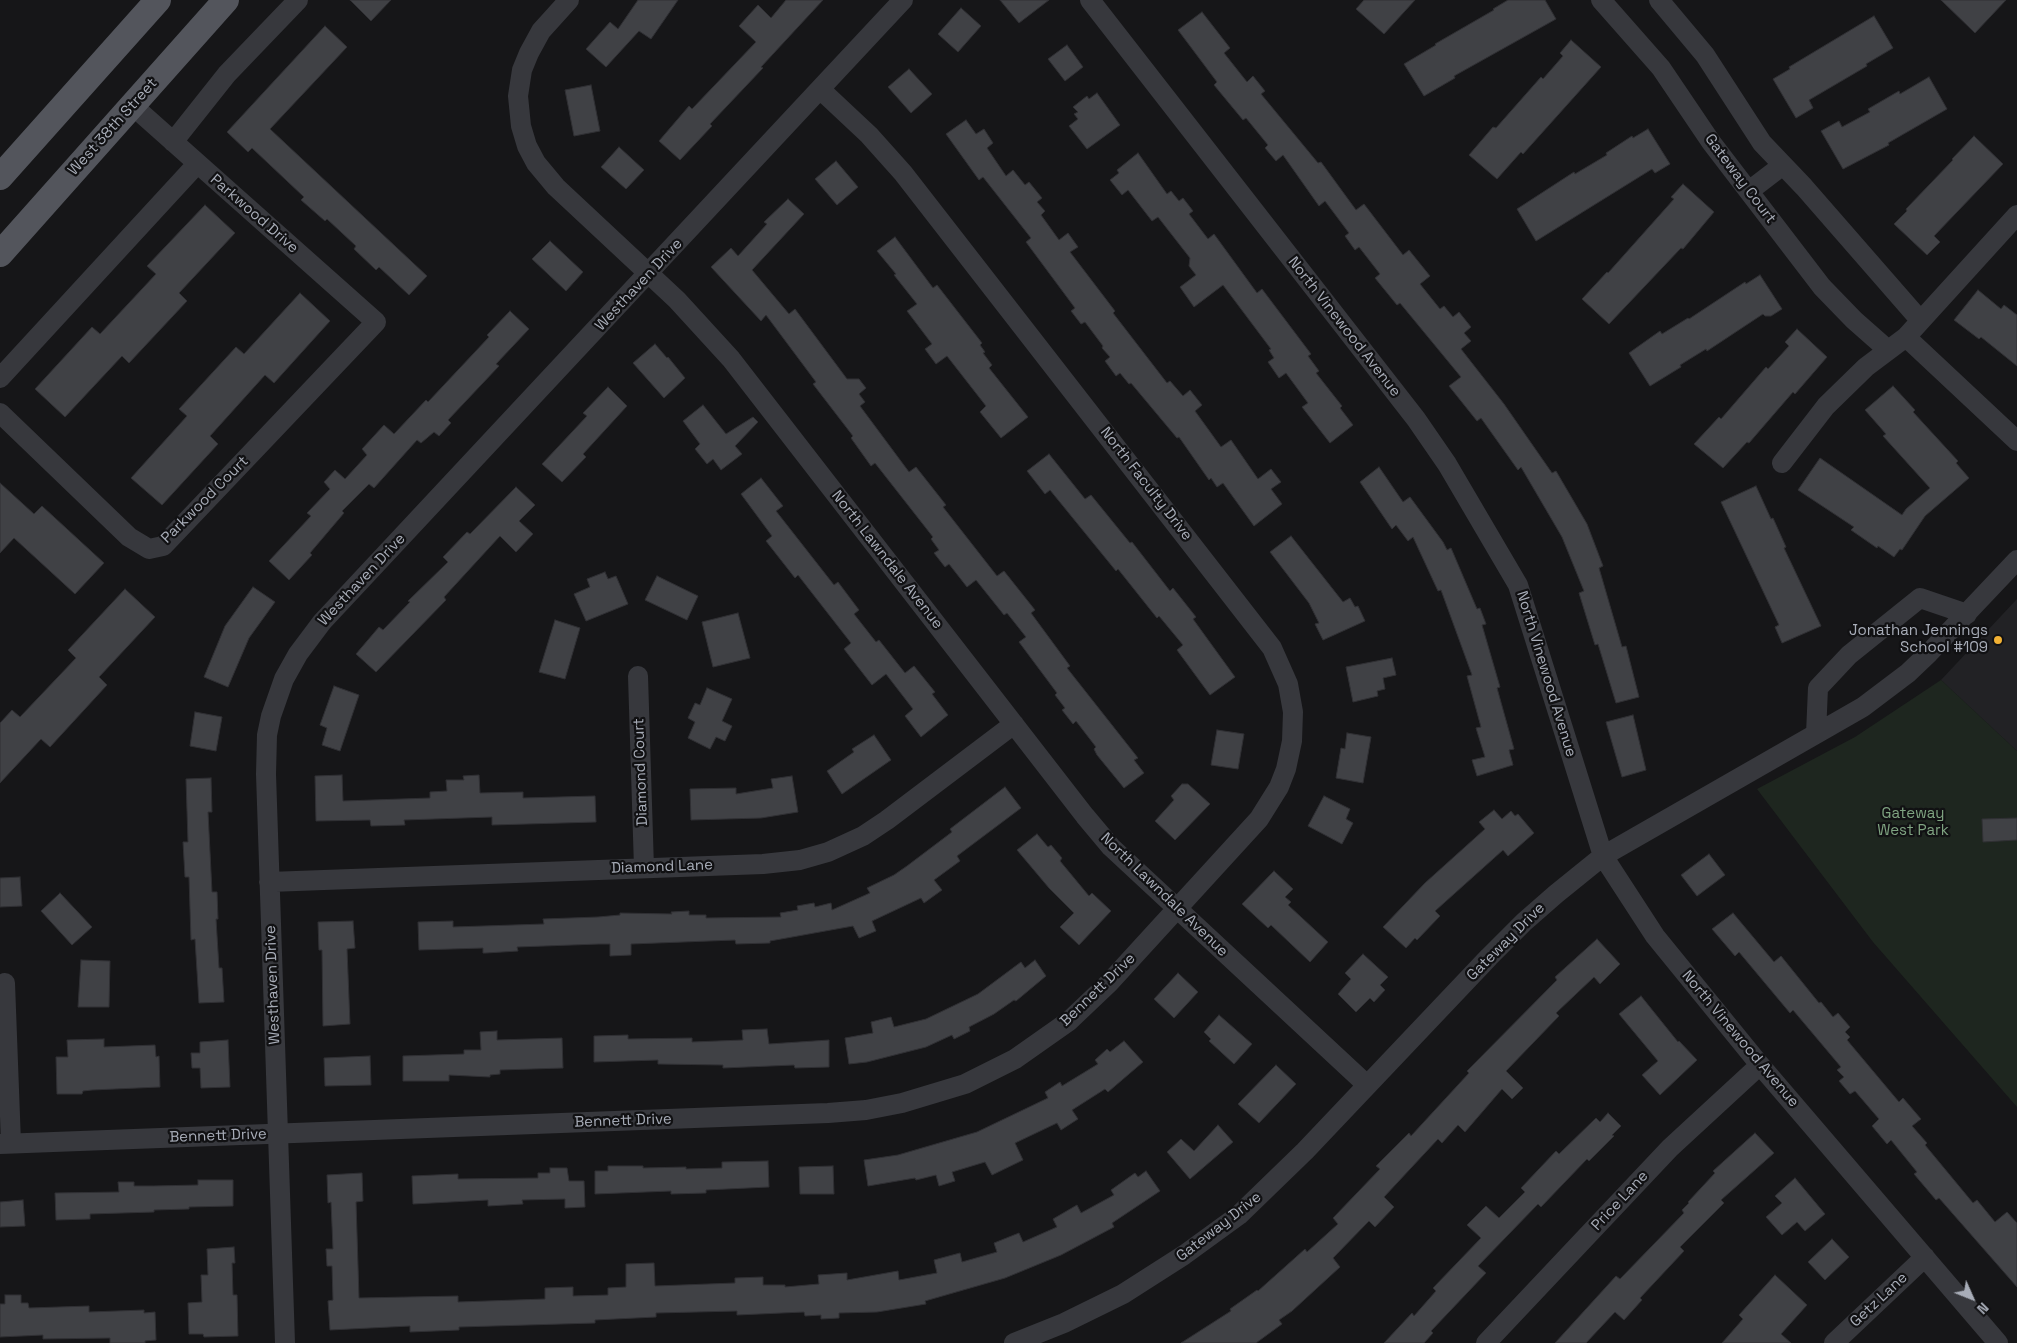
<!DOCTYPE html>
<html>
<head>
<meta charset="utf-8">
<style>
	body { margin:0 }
	#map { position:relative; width:2017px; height:1343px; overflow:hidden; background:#161618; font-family:"Space Grotesk",sans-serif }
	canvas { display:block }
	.north { position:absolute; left:1947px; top:1273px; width:50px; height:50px; -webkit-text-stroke:4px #111113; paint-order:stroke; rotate:134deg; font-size:14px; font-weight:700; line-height:20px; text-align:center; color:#a8adb8 }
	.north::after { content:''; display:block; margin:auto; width:18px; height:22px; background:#a8adb8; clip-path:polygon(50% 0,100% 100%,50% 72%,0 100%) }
</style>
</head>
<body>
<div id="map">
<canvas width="2017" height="1343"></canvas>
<div class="north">N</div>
</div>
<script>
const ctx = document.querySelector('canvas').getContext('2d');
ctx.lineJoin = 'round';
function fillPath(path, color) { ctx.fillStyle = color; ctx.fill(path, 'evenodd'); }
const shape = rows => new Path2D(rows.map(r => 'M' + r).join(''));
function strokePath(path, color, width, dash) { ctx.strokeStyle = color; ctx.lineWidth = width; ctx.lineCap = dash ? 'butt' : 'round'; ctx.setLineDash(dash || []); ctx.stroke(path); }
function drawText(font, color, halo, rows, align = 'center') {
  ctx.font = font + ' "Space Grotesk",sans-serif'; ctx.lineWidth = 4.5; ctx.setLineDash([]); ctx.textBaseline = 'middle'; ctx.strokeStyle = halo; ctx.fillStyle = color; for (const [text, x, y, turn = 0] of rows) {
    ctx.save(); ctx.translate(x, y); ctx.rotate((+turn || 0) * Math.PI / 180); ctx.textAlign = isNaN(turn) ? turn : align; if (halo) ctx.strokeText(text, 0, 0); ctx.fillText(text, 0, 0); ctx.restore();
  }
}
const built = shape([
	[2017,599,2017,751,1941,680]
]);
const green = shape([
	[1941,680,2017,751,2017,1107,1873,942,1757,789,1855,737]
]);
const building = shape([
	[350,0,391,0,371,21,350,0],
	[638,0,678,0,651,39,639,31,606,67,586,49,610,22,618,29,638,0],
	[786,0,823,0,761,67,763,68,710,124,712,126,680,160,659,141,689,106,692,109,756,42,739,26,758,5,771,18,786,0],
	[1000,0,1049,0,1019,23,1000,0],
	[1364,0,1415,0,1384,34,1356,9,1364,0],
	[1508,0,1545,0,1556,19,1454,76,1455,78,1424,96,1404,64,1436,45,1435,44,1494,10,1493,9,1508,0],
	[1941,0,2006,0,1975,33,1941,0],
	[961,8,981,26,958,52,938,34,961,8],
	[1202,12,1230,48,1224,53,1247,82,1253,76,1265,91,1261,94,1318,163,1321,162,1356,210,1364,204,1403,255,1409,250,1430,276,1420,284,1440,309,1444,306,1453,317,1459,312,1471,327,1464,333,1471,341,1461,349,1504,404,1552,473,1556,471,1587,524,1603,566,1599,568,1622,647,1626,646,1639,697,1616,703,1598,644,1595,645,1579,593,1584,591,1562,537,1521,467,1518,470,1481,418,1477,421,1449,386,1461,377,1400,303,1397,305,1375,278,1380,274,1359,247,1355,250,1345,236,1349,233,1325,201,1319,206,1283,155,1276,161,1265,148,1268,145,1246,118,1243,120,1214,85,1217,82,1178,30,1202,12],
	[1874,16,1893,48,1866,64,1867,66,1809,100,1813,108,1796,118,1773,79,1790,69,1789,67,1874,16],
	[325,26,347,47,270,129,427,276,409,295,379,267,376,270,354,249,356,246,327,219,325,221,301,200,304,197,252,148,248,152,227,132,325,26],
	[1571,40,1601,67,1523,154,1521,152,1497,179,1469,155,1493,127,1496,128,1541,77,1543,79,1563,56,1560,53,1571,40],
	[1067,45,1083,67,1065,81,1048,59,1067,45],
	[909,69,932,94,911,113,888,87,909,69],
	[1929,77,1947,109,1888,143,1889,145,1843,169,1821,131,1839,121,1842,127,1870,112,1868,109,1899,91,1900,94,1929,77],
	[591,85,600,131,574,136,565,90,591,85],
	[1097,93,1120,125,1087,149,1069,126,1078,119,1074,114,1078,112,1073,107,1087,96,1089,99,1097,93],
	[966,120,976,134,984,129,993,143,987,148,1006,176,1013,170,1025,185,1029,182,1042,198,1037,202,1045,211,1041,215,1059,240,1068,233,1078,247,1070,252,1115,311,1113,313,1167,383,1170,381,1183,396,1190,390,1202,405,1195,411,1221,447,1231,440,1258,479,1271,469,1281,482,1271,489,1282,504,1254,526,1223,483,1217,487,1211,478,1209,480,1179,437,1177,438,1131,383,1129,384,1120,373,1116,376,1105,361,1110,357,1102,348,1103,346,1085,322,1081,324,1071,311,1075,308,1026,242,1031,238,983,177,979,180,946,134,966,120],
	[1648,129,1670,164,1655,173,1652,169,1536,241,1517,209,1574,172,1575,174,1607,155,1606,153,1632,136,1633,138,1648,129],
	[1974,136,2003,164,1934,236,1940,242,1927,255,1894,224,1907,211,1906,209,1953,160,1952,159,1974,136],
	[619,147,644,170,626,189,601,167,619,147],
	[1138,153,1167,194,1171,191,1179,201,1183,198,1193,211,1189,214,1208,239,1214,234,1257,293,1262,289,1311,354,1308,356,1319,371,1316,373,1342,406,1340,408,1353,425,1330,443,1302,407,1308,403,1286,373,1279,378,1268,362,1274,358,1269,350,1271,349,1223,285,1194,307,1180,287,1196,275,1189,266,1190,258,1158,217,1152,221,1128,190,1122,195,1110,180,1119,173,1117,170,1138,153],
	[836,161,858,187,837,205,815,179,836,161],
	[1683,184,1714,212,1683,249,1681,248,1609,324,1582,299,1607,272,1608,273,1674,199,1671,197,1683,184],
	[788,199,804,214,752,270,789,314,795,309,847,379,859,379,866,388,859,394,865,402,860,406,909,472,916,467,946,505,943,507,997,576,1004,571,1035,610,1031,613,1070,666,1067,668,1138,758,1134,760,1144,773,1124,788,1097,755,1094,749,1096,747,1076,721,1073,724,1062,710,1065,708,1055,695,1057,693,1019,642,1026,637,1007,613,1004,615,976,580,967,587,949,564,945,567,934,553,939,550,931,539,933,537,875,463,871,466,851,438,853,436,813,384,816,382,766,315,761,321,711,267,731,248,738,256,767,224,764,222,788,199],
	[205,205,235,233,179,293,187,301,129,363,122,356,65,417,35,389,92,327,100,334,156,274,147,266,205,205],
	[895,237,933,288,937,285,982,343,980,345,985,352,983,353,992,365,989,368,1028,417,1001,438,980,412,986,406,947,356,936,364,925,349,932,344,907,311,917,304,894,275,896,274,877,251,895,237],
	[550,241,583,272,566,291,532,259,550,241],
	[1760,275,1782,309,1771,316,1765,316,1763,314,1707,351,1706,349,1680,365,1681,367,1650,386,1629,353,1660,331,1662,334,1688,318,1689,319,1745,282,1746,284,1760,275],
	[1978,290,2001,309,2004,305,2017,315,2017,366,1981,337,1979,339,1954,320,1978,290],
	[300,293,330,321,274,383,265,375,210,436,218,444,162,505,131,478,187,416,179,409,236,347,244,354,300,293],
	[510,311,529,329,496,364,499,366,448,420,451,423,439,436,434,432,421,443,417,440,374,488,369,484,342,511,344,513,310,553,312,555,289,580,269,561,311,516,307,513,330,489,324,482,335,470,345,479,367,455,362,449,384,425,394,434,426,400,428,402,489,337,487,335,510,311],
	[1797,329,1827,357,1795,394,1793,392,1749,443,1747,442,1723,468,1694,444,1719,417,1721,419,1766,367,1768,369,1789,346,1785,342,1797,329],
	[655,344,667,358,668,357,685,378,664,398,633,363,655,344],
	[1893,386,1915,410,1913,412,1958,461,1956,463,1969,478,1925,516,1902,550,1900,549,1894,557,1878,546,1877,548,1851,530,1854,527,1798,490,1820,458,1902,515,1906,509,1930,488,1883,436,1886,434,1865,410,1893,386],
	[608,387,627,406,583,454,586,457,562,482,542,464,587,416,583,413,608,387],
	[703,405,726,434,753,417,758,422,735,446,742,454,721,470,713,459,707,464,695,449,700,444,683,421,703,405],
	[1049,454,1085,499,1091,495,1130,543,1132,542,1170,591,1173,588,1196,617,1193,619,1235,677,1210,695,1177,650,1183,645,1159,616,1157,618,1118,569,1116,571,1050,490,1045,494,1027,471,1049,454],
	[1379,467,1403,502,1410,497,1443,542,1447,550,1451,548,1477,609,1480,608,1486,624,1482,625,1500,687,1497,688,1514,749,1509,750,1513,765,1477,776,1472,760,1485,757,1476,728,1481,727,1467,676,1472,675,1441,590,1438,591,1413,537,1408,541,1396,525,1392,529,1360,482,1379,467],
	[761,478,783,506,776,511,834,585,838,582,859,610,854,614,876,642,879,640,905,673,914,666,935,692,932,694,948,715,921,737,905,716,913,709,886,674,872,685,844,649,851,643,798,575,795,578,766,541,772,536,741,494,761,478],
	[0,483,34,514,42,506,104,563,75,594,14,538,0,553,0,483],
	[1756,486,1771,519,1773,518,1786,547,1784,548,1821,626,1782,643,1775,627,1779,625,1721,502,1756,486],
	[516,487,535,505,519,521,533,534,516,552,500,536,444,597,446,600,376,672,356,654,379,627,383,630,410,602,408,601,448,562,443,557,467,532,470,534,516,487],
	[1291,536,1343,602,1350,598,1355,607,1358,606,1365,621,1323,640,1315,624,1319,623,1309,603,1270,552,1291,536],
	[605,572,608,579,616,576,628,604,586,621,574,594,590,587,587,579,605,572],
	[657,576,698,596,687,620,645,600,657,576],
	[253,587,275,602,249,638,228,687,204,677,225,626,253,587],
	[125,589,155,617,99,677,107,685,50,747,41,739,0,783,0,723,12,710,20,717,76,658,68,650,125,589],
	[738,613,750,658,713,667,702,622,738,613],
	[555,620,580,628,565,679,539,672,555,620],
	[1392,658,1396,675,1383,678,1385,689,1377,691,1378,696,1353,702,1346,667,1392,658],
	[334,686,359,695,340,751,322,745,327,728,320,725,334,686],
	[707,688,732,699,722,721,732,726,725,741,716,737,710,749,688,738,695,722,688,718,695,703,700,705,707,688],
	[195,712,222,717,216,751,190,746,195,712],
	[1633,715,1646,770,1622,777,1606,722,1633,715],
	[1217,730,1244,734,1238,769,1211,765,1217,730],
	[1347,733,1371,737,1363,783,1336,778,1341,748,1345,749,1347,733],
	[874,735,891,760,842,794,827,771,854,752,852,749,874,735],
	[342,775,343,801,430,798,430,792,447,791,446,780,464,780,463,776,479,775,480,793,523,792,523,798,595,796,596,822,492,825,492,817,404,820,405,825,371,826,370,820,316,821,315,776,342,775],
	[792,776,798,812,761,818,691,820,690,789,736,788,736,794,773,788,771,779,792,776],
	[211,778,212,812,208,812,212,892,217,892,218,919,216,919,219,968,222,968,224,1002,199,1003,195,939,191,940,189,877,185,877,183,842,188,842,186,779,211,778],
	[1182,784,1188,784,1210,804,1175,840,1155,821,1174,800,1171,796,1182,784],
	[1005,787,1021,808,957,856,960,861,934,880,942,890,924,903,921,898,872,921,876,931,859,938,853,926,770,941,770,943,736,944,735,940,631,944,631,955,610,956,610,944,599,944,517,947,518,951,486,953,483,953,483,948,419,950,418,922,453,921,453,927,544,924,543,919,598,917,620,915,620,913,672,914,671,912,689,911,689,915,706,915,706,918,781,917,780,913,798,910,797,906,814,903,815,907,831,903,832,910,870,893,867,888,894,875,907,866,952,832,950,829,1005,787],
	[1324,796,1350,809,1346,819,1353,823,1342,844,1308,826,1324,796],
	[1494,810,1502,819,1511,811,1515,816,1518,814,1534,833,1508,856,1503,850,1435,911,1440,916,1417,940,1415,938,1406,948,1383,927,1425,883,1485,829,1479,822,1494,810],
	[2017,818,2017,840,1983,842,1982,819,2017,818],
	[1037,834,1048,847,1051,845,1062,858,1060,861,1089,896,1092,893,1111,911,1079,945,1060,927,1074,913,1049,888,1017,850,1037,834],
	[1709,854,1725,875,1697,896,1681,875,1709,854],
	[1274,871,1293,889,1285,897,1291,902,1288,905,1328,942,1310,962,1271,925,1268,928,1242,904,1274,871],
	[20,877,22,906,0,907,0,878,20,877],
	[60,893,92,927,72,945,41,911,60,893],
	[1733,913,1774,962,1781,956,1819,1003,1821,1002,1833,1017,1838,1013,1850,1027,1845,1032,1850,1037,1847,1040,1899,1102,1903,1098,1921,1119,1912,1126,1927,1143,1925,1145,1973,1203,1977,1200,1995,1222,2007,1212,2017,1223,2017,1287,1939,1198,1936,1200,1914,1174,1917,1172,1891,1140,1887,1144,1872,1126,1879,1119,1855,1091,1850,1094,1839,1081,1844,1077,1837,1070,1841,1067,1793,1010,1790,1013,1739,952,1735,956,1712,929,1733,913],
	[353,921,355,948,347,949,350,1024,323,1026,322,950,319,950,318,922,353,921],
	[1597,939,1620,964,1600,984,1594,977,1556,1013,1559,1016,1506,1071,1523,1088,1512,1099,1502,1089,1465,1132,1458,1125,1442,1143,1438,1139,1384,1197,1394,1207,1375,1227,1369,1221,1333,1258,1340,1267,1292,1311,1279,1320,1282,1324,1256,1343,1181,1343,1231,1311,1230,1309,1257,1290,1258,1291,1305,1249,1307,1252,1338,1224,1333,1218,1380,1169,1376,1166,1409,1133,1411,1136,1469,1073,1467,1071,1557,980,1555,977,1597,939],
	[1363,954,1388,977,1380,985,1385,990,1374,1002,1370,998,1356,1012,1338,994,1351,979,1345,973,1363,954],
	[81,960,110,961,109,1007,78,1007,81,960],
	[1035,960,1046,976,1016,1001,1014,1000,994,1014,969,1027,970,1031,954,1039,952,1035,926,1047,867,1062,849,1064,845,1038,873,1033,871,1022,891,1017,894,1027,926,1019,978,994,1021,962,1025,968,1035,960],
	[1178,973,1198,992,1174,1018,1154,999,1178,973],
	[1641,996,1678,1042,1679,1041,1697,1060,1660,1095,1642,1075,1658,1061,1619,1014,1641,996],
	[1219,1015,1252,1044,1234,1064,1209,1041,1211,1039,1204,1032,1219,1015],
	[767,1029,769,1044,829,1040,829,1067,795,1068,794,1065,723,1068,723,1065,658,1064,658,1060,594,1062,594,1036,628,1035,628,1039,692,1038,692,1042,743,1040,742,1030,767,1029],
	[497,1031,497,1040,562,1038,563,1068,500,1070,500,1074,490,1075,490,1077,449,1075,449,1081,403,1081,403,1056,464,1054,464,1050,481,1050,480,1032,497,1031],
	[104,1039,104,1047,155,1045,156,1057,159,1056,160,1087,92,1090,83,1091,82,1094,57,1094,56,1057,68,1057,67,1040,104,1039],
	[228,1040,230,1087,201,1088,200,1068,192,1068,191,1053,200,1053,200,1042,228,1040],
	[1124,1041,1143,1062,1108,1092,1105,1089,1072,1110,1078,1119,1061,1130,1057,1123,1015,1143,1023,1160,992,1175,985,1162,952,1172,955,1181,939,1186,936,1175,916,1180,915,1178,868,1186,864,1160,898,1155,977,1132,1048,1098,1045,1092,1060,1082,1062,1086,1098,1064,1095,1060,1107,1049,1110,1052,1124,1041],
	[370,1056,371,1085,325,1086,324,1058,370,1056],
	[1276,1065,1296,1084,1259,1123,1238,1104,1276,1065],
	[1608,1113,1621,1126,1612,1135,1614,1136,1589,1161,1587,1159,1541,1207,1538,1204,1478,1266,1486,1273,1431,1331,1433,1333,1424,1343,1384,1343,1412,1313,1414,1316,1436,1291,1433,1288,1481,1238,1467,1225,1486,1206,1499,1218,1525,1192,1521,1188,1556,1151,1559,1154,1596,1118,1600,1122,1608,1113],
	[1218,1125,1233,1142,1190,1179,1167,1152,1181,1139,1194,1151,1218,1125],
	[1755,1133,1774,1153,1721,1200,1724,1203,1680,1247,1684,1251,1640,1298,1642,1300,1624,1320,1615,1312,1586,1343,1555,1343,1616,1276,1620,1279,1684,1213,1682,1210,1689,1203,1688,1202,1715,1173,1713,1171,1755,1133],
	[768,1161,769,1187,706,1190,706,1193,671,1194,671,1191,595,1194,595,1171,608,1171,608,1166,643,1166,643,1168,686,1167,686,1169,722,1168,722,1162,768,1161],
	[833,1166,834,1194,800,1194,799,1167,833,1166],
	[550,1168,567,1168,569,1181,584,1181,585,1207,565,1208,565,1199,522,1200,523,1204,488,1206,488,1200,413,1204,412,1176,458,1174,458,1179,538,1178,538,1173,550,1173,550,1168],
	[1146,1171,1160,1191,1112,1223,1114,1227,1061,1255,1005,1278,925,1301,926,1304,877,1312,839,1313,839,1318,821,1319,821,1315,805,1316,804,1312,737,1315,737,1311,656,1313,656,1317,595,1320,595,1323,459,1327,459,1330,410,1332,410,1326,330,1330,328,1301,333,1300,332,1266,327,1266,326,1249,333,1249,331,1202,328,1203,327,1175,362,1173,363,1201,356,1202,359,1298,458,1296,458,1302,545,1299,545,1288,573,1287,573,1296,608,1295,608,1288,626,1287,626,1264,654,1263,655,1286,735,1283,735,1278,763,1277,763,1285,785,1285,785,1287,819,1284,818,1275,847,1273,847,1280,898,1271,899,1280,937,1273,934,1260,960,1253,962,1262,997,1252,994,1243,1019,1233,1023,1242,1057,1227,1053,1219,1077,1205,1081,1213,1114,1195,1111,1190,1135,1173,1138,1177,1146,1171],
	[1795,1178,1825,1214,1805,1231,1797,1222,1782,1235,1766,1217,1782,1203,1775,1196,1795,1178],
	[198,1180,233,1180,233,1206,189,1207,189,1209,154,1210,154,1212,90,1214,90,1219,56,1220,55,1193,119,1192,118,1182,134,1182,134,1186,153,1186,198,1185,198,1180],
	[23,1200,25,1226,0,1227,0,1202,23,1200],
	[1832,1239,1849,1257,1825,1280,1808,1262,1832,1239],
	[234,1247,235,1263,232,1263,233,1295,237,1295,238,1336,204,1337,203,1334,189,1334,188,1303,202,1302,201,1275,208,1275,207,1249,234,1247],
	[1775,1275,1807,1305,1781,1334,1791,1343,1722,1343,1743,1319,1739,1315,1775,1275],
	[5,1295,21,1295,21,1303,28,1303,29,1308,89,1306,89,1312,144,1310,144,1313,155,1312,156,1340,145,1341,145,1343,110,1343,110,1338,43,1339,43,1335,0,1337,0,1304,5,1304,5,1295]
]);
const minor = shape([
	[569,0,541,31,529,53,522,70,518,96,521,126,527,146,536,163,556,187,677,300,731,359,1085,816,1111,847,1367,1085],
	[1090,0,1416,419,1447,464,1518,585,1603,856,1655,936,1760,1065,1998,1343],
	[1601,0,1661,68,1711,142,1822,287,1854,320,1888,350],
	[1659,0,1705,55,1762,143,1804,187,1920,320],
	[173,142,227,74,298,0],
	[1749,191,1783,165],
	[1906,337,2017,441],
	[0,378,197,164],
	[0,413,129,537,149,549,163,546,376,322,132,105],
	[1782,463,1826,406,1866,367,1906,337,2017,215],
	[638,676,644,868],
	[1816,734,1818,688,1849,655,1920,598,1967,614],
	[269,882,763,864,800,860,828,852,863,836,887,820,1014,724],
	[5,983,11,1143],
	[0,1144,828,1113,866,1110,902,1103,965,1084,1015,1059,1069,1021,1109,983,1259,819,1279,787,1286,769,1292,741,1293,712,1288,684,1272,648,903,173,869,135,821,90],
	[285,1343,266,774,267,735,271,716,284,679,298,654,322,622,903,0],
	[1014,1343,1064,1323,1123,1294,1184,1255,1239,1215,1305,1151,1489,957,1524,922,1556,894,1603,856,1863,707,1908,673,1929,653,2017,560],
	[1486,1343,1670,1148,1760,1065],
	[1834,1343,1925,1257]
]);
const major = shape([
	[0,177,158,0],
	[0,254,226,0]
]);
const markers = [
	[1998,640,5,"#f2b134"]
];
const streetNames = [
	["West 38th Street",113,127,-48],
	["Gateway Court",1740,179,53],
	["Parkwood Drive",254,214,41],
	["Westhaven Drive",639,285,-47],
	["North Vinewood Avenue",1344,327,52],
	["North Faculty Drive",1146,484,52],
	["Parkwood Court",205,500,-45],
	["North Lawndale Avenue",887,560,52],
	["Westhaven Drive",362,580,-47],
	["North Vinewood Avenue",1546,674,73],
	["Diamond Court",641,772,-92],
	["Diamond Lane",662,867,-2],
	["North Lawndale Avenue",1164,895,44],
	["Gateway Drive",1506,942,-45],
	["Westhaven Drive",273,985,-92],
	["Bennett Drive",1098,990,-44],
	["North Vinewood Avenue",1740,1039,50],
	["Bennett Drive",623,1121,-2],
	["Bennett Drive",218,1136,-2],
	["Price Lane",1620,1201,-47],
	["Gateway Drive",1219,1227,-38],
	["Getz Lane",1879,1300,-43]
];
const poiNames = [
	["Jonathan Jennings",1988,631],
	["School #109",1988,648]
];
const parkNames = [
	["Gateway",1913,814],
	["West Park",1913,831]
];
fillPath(built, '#222225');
fillPath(green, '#1e261f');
fillPath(building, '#404145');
strokePath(building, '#303034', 1);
strokePath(minor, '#37383d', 20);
strokePath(major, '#53555c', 26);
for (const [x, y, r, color] of markers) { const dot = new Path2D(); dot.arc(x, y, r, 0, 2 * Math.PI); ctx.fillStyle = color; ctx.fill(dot); strokePath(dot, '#111113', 2); }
drawText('15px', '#a8adb8', '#111113', streetNames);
drawText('15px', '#a8adb8', '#111113', poiNames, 'right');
drawText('15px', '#7fa381', '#111113', parkNames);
</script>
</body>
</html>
